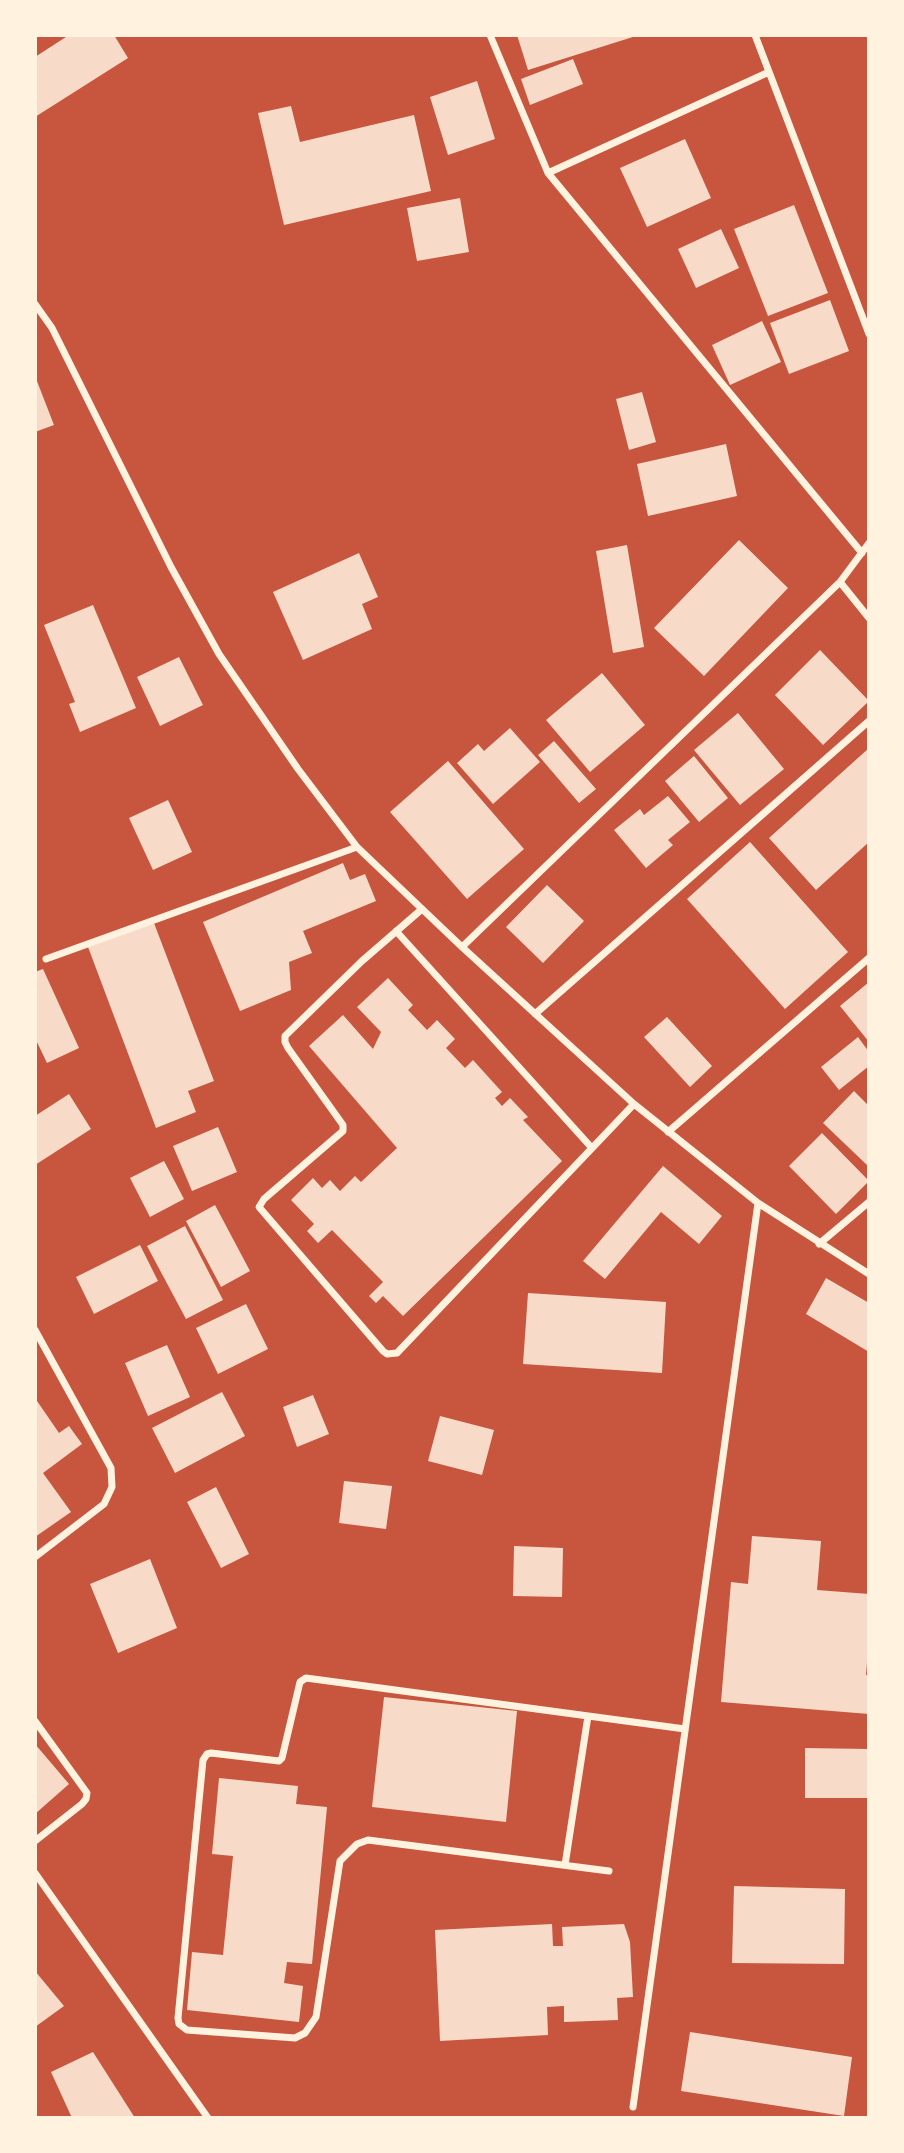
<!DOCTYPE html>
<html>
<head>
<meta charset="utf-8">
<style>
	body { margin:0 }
	#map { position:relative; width:904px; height:2153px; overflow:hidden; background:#c8553d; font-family:"Alegreya Sans",sans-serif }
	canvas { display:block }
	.frame { position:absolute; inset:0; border:37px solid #fff3e0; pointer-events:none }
</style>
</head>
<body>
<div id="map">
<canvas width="904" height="2153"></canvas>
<div class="frame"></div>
</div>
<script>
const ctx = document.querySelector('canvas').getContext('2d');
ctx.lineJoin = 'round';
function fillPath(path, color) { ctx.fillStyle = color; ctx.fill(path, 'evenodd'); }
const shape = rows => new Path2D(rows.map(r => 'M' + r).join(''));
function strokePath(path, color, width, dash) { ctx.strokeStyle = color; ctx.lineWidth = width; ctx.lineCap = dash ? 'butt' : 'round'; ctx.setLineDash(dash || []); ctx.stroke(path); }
const building = shape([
	[69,35,114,35,128,58,35,117,35,57],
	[517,35,635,35,636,36,528,70],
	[573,59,583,84,530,105,521,79],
	[477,81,495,139,448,155,430,97],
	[291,106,300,142,414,115,431,191,284,225,258,113],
	[685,139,711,198,647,227,620,168],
	[460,198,469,252,417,261,407,208],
	[794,205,828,293,768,316,734,229],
	[721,229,739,268,696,288,678,249],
	[830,300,849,351,789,374,770,323],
	[762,321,781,362,730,385,712,345],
	[35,376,54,425,35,432],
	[642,392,656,442,629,450,616,399],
	[726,444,737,496,648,516,637,464],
	[739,540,788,588,704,676,654,628],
	[627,545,644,647,613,653,596,551],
	[359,553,378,597,362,604,372,629,303,660,273,592],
	[93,605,136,708,80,732,69,704,75,702,44,625],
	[820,650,869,701,823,745,775,695],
	[179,657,203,705,160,726,137,677],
	[602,673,645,725,590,772,546,720],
	[738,713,784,769,740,805,694,750],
	[510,728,540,762,493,804,457,763,478,744,484,751],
	[554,741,596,789,579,803,538,755],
	[869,748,869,842,816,890,769,838],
	[694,756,728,798,699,822,665,781],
	[448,761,524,849,467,899,390,812],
	[668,796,690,822,668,840,673,845,646,868,614,830,640,809,644,815],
	[168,800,192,852,153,870,129,818],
	[750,842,848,952,785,1009,687,899],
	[343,863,350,880,365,874,376,901,303,931,312,953,289,962,291,990,240,1011,203,922],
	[547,885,584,921,543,963,506,927],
	[154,923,214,1081,188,1091,196,1112,156,1128,88,947],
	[43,969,79,1048,47,1063,35,1038,35,972],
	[388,978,413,1005,408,1010,427,1030,437,1020,455,1039,446,1048,465,1068,473,1060,502,1092,495,1098,502,1106,510,1098,528,1117,523,1120,562,1161,403,1316,383,1296,376,1303,369,1296,383,1282,332,1230,318,1243,307,1231,314,1224,291,1200,313,1178,322,1188,330,1180,340,1191,355,1176,361,1182,397,1148,309,1046,343,1015,373,1049,381,1032,357,1007],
	[869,982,869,1042,840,1006],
	[667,1017,712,1066,690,1087,644,1037],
	[858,1037,869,1052,869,1066,839,1090,821,1067],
	[854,1091,869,1106,868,1166,823,1123],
	[69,1094,91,1129,35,1165,35,1116],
	[218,1127,237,1172,192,1191,173,1146],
	[822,1133,869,1181,836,1214,789,1166],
	[164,1161,184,1199,150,1217,130,1178],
	[663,1166,722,1216,699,1244,661,1212,605,1279,583,1261],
	[215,1205,250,1271,221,1287,186,1221],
	[185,1226,223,1300,186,1319,147,1246],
	[140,1245,158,1281,94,1314,76,1277],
	[826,1278,869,1303,869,1352,806,1314],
	[528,1293,666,1302,662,1373,523,1364],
	[246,1304,268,1349,218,1374,196,1328],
	[167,1345,190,1397,148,1416,125,1363],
	[222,1392,245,1436,175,1473,152,1428],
	[313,1395,329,1434,297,1447,283,1407],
	[35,1398,59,1433,69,1426,82,1444,43,1473,71,1512,35,1537],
	[440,1416,494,1430,482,1475,428,1461],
	[344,1481,392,1486,386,1529,339,1523],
	[216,1487,249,1554,221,1568,187,1502],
	[752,1536,821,1541,817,1590,869,1594,869,1636,866,1675,869,1676,869,1714,721,1702,731,1582,748,1584],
	[514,1546,563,1548,562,1597,513,1596],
	[150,1559,177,1628,118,1653,90,1584],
	[384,1697,517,1711,506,1822,372,1807],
	[35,1744,69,1784,35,1814],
	[805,1748,869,1749,869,1798,805,1798],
	[219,1778,298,1786,296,1804,327,1807,312,1964,287,1962,284,1983,303,1986,299,2022,187,2010,192,1952,223,1955,233,1856,212,1854],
	[734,1886,845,1889,844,1964,732,1963],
	[552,1924,553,1946,563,1946,562,1927,624,1924,630,1942,633,1997,617,1998,618,2020,564,2022,564,2006,547,2007,548,2035,440,2041,435,1930],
	[35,1971,64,2006,35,2027],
	[690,2032,852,2057,844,2116,681,2091],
	[93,2052,135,2118,72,2118,51,2072]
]);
const minor = shape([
	[490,35,548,173],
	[755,35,869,334],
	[769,72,548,173,862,553],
	[35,304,52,328,171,567,219,654,298,769,357,847,462,947,634,1104,758,1203,869,1274],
	[840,582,869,618],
	[422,909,362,961,285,1036,285,1042,288,1048,343,1125,343,1131,264,1199,259,1207,383,1351,387,1354,397,1353,634,1104],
	[396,931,591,1147],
	[462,947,840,582,869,543],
	[46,959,357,847],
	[535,1014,869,721],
	[668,1132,869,958],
	[819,1244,869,1202],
	[35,1330,111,1468,112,1487,104,1504,35,1557],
	[35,1721,87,1793,86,1799,82,1804,35,1841],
	[565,1865,588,1716],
	[609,1871,368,1840,357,1844,340,1861,316,2017,305,2033,295,2038,187,2030,179,2024,178,2018,203,1760,207,1754,211,1753,279,1761,282,1758,300,1682,306,1678,685,1729],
	[35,1873,208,2118],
	[633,2107,758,1203]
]);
fillPath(building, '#f7dbc8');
strokePath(minor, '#fff3e0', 7);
</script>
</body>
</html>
